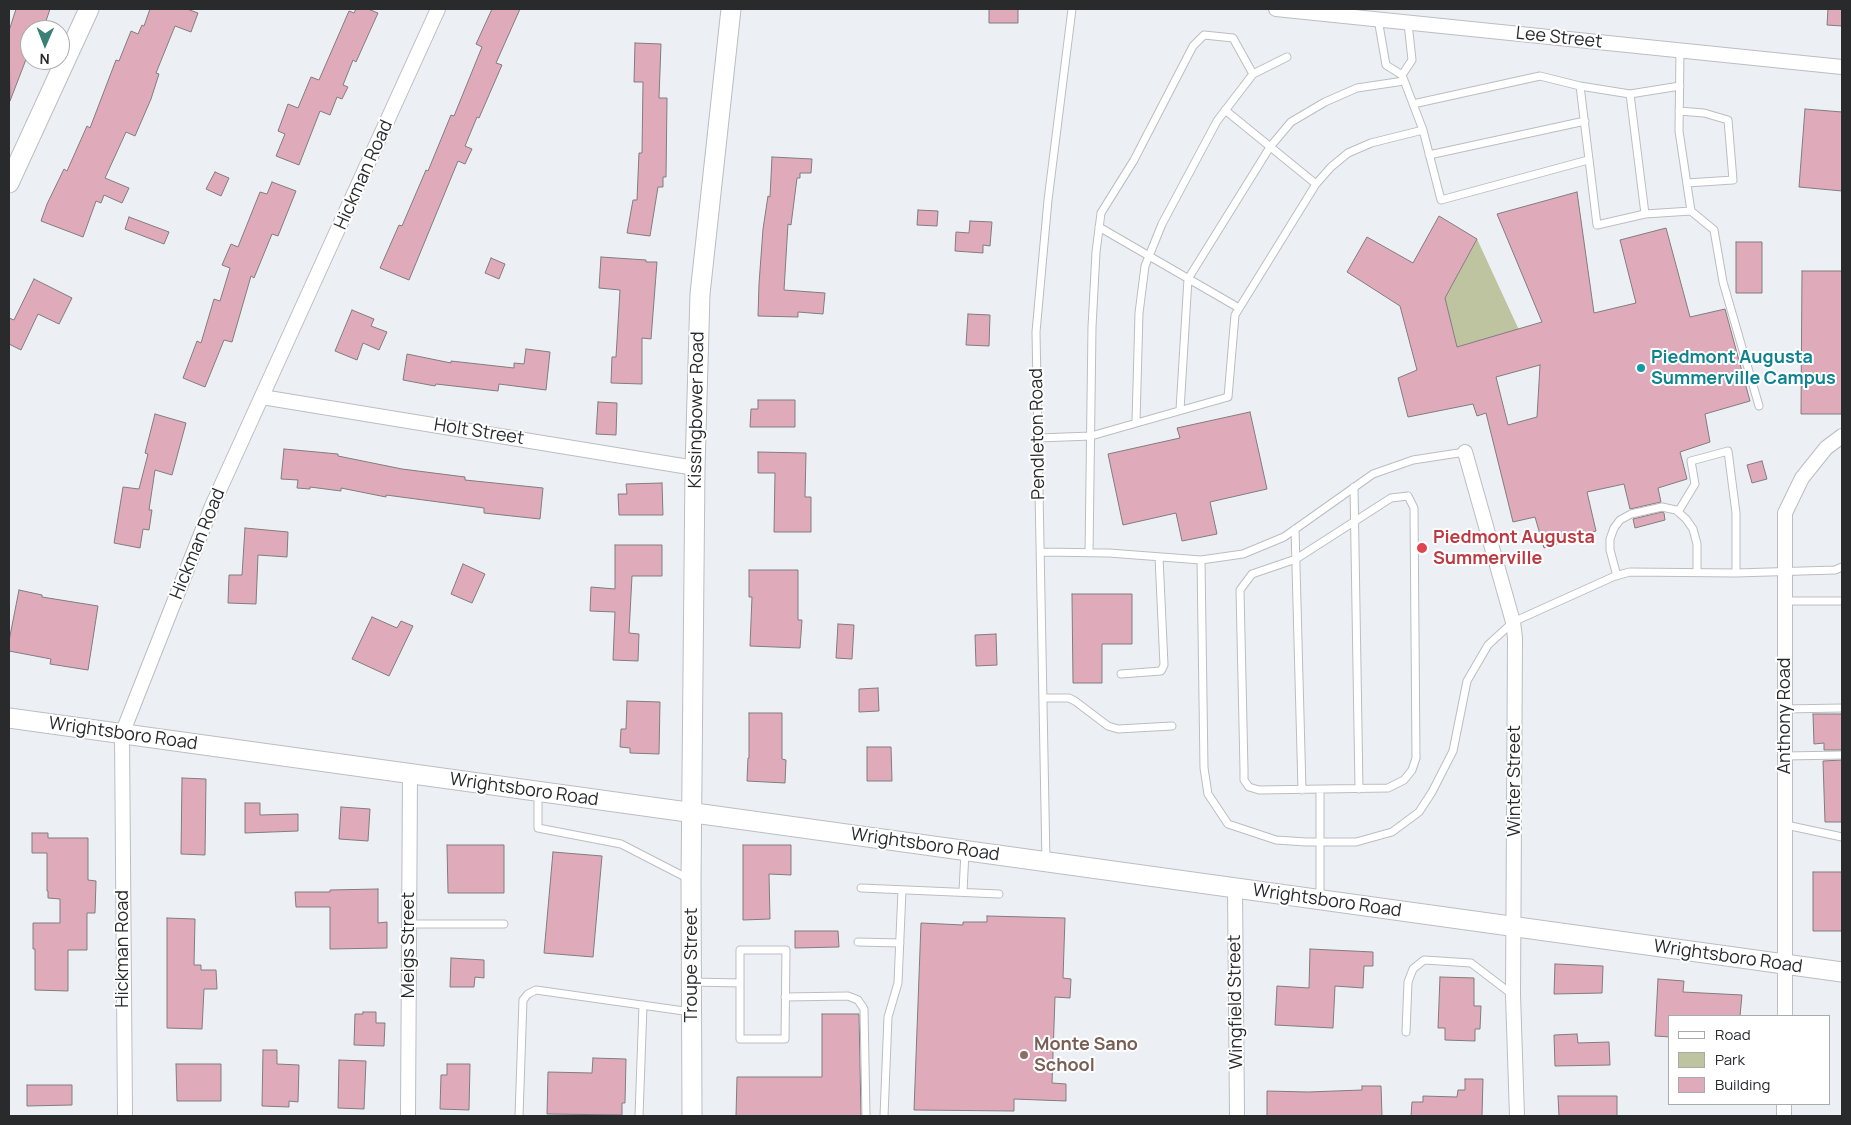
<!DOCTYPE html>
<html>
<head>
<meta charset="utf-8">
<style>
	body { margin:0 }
	#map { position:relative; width:1851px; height:1125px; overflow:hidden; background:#ecf0f4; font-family:Manrope,sans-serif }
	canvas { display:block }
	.frame { position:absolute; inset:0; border:10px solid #292a2c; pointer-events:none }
	.legend { position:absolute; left:1668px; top:1015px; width:162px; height:90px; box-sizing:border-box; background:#fff; border:1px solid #a9aaab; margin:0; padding:6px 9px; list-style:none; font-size:15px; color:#292a2c }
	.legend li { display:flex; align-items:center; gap:10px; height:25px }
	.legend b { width:25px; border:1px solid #a9aaab }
	.north { position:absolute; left:20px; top:20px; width:50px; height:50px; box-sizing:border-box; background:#fff; border:1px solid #a9aaab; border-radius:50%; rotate:181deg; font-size:14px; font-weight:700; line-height:20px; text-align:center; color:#292a2c }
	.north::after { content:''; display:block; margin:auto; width:18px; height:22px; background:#3b8076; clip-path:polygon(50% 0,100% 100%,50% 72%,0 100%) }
</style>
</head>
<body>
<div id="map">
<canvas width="1851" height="1125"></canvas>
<div class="frame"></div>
<ul class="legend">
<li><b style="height:6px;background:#fff"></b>Road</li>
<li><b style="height:14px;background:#bec3a0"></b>Park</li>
<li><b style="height:14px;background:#dfabbb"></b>Building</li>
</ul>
<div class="north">N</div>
</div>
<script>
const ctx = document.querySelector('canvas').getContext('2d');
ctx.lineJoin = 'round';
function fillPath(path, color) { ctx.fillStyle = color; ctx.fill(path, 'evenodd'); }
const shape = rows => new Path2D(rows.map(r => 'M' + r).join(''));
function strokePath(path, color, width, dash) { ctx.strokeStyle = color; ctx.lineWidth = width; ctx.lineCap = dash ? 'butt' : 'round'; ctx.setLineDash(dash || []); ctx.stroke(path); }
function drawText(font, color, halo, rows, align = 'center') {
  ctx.font = font + ' Manrope,sans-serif'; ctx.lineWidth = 4; ctx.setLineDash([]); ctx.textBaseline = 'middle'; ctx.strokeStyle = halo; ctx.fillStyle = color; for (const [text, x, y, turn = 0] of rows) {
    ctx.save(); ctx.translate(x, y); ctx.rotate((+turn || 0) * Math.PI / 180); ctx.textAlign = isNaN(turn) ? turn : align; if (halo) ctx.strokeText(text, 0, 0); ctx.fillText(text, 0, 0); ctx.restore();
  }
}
const green = shape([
	[1477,239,1519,330,1457,347,1445,298]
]);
const building = shape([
	[16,9,50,9,43,30,30,30,30,49,10,101,9,31,16,9],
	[150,9,187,9,198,13,191,32,175,26,156,73,159,74,151,99,135,136,126,132,105,178,129,188,122,203,104,195,101,203,96,201,83,237,41,221,47,204,64,169,67,171,87,126,90,128,116,60,119,61,131,31,138,34,142,25,144,26,150,9],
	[356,9,368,9,378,13,356,62,353,60,343,85,348,87,342,99,337,97,330,115,320,111,299,165,276,156,285,134,278,131,288,104,298,108,311,77,319,80,349,11,354,13,356,9],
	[492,9,520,9,496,63,502,65,479,118,477,117,465,146,472,149,465,164,458,161,409,280,380,268,399,225,402,226,426,170,428,171,451,115,454,116,482,47,476,44,492,9],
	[989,9,1018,9,1018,23,989,23,989,9],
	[1828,9,1842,9,1842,26,1827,25,1828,9],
	[635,43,661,44,659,98,667,98,666,177,663,177,663,187,658,187,650,236,627,233,633,200,637,200,639,153,642,153,643,82,634,82,635,43],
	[1805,109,1842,112,1842,191,1799,187,1805,109],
	[772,157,812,159,811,173,800,173,800,178,797,178,791,225,788,224,784,290,825,293,823,314,798,312,798,317,758,316,759,284,763,229,768,196,770,197,772,157],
	[215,172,229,178,221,196,206,189,215,172],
	[272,182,296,191,278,236,272,234,254,278,251,276,232,342,224,340,205,387,183,378,197,341,201,343,214,299,220,301,230,268,222,265,231,244,238,247,260,192,267,194,272,182],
	[1577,192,1594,313,1636,303,1620,240,1666,228,1690,317,1725,309,1750,401,1705,414,1710,442,1680,452,1687,479,1658,488,1661,502,1630,509,1624,484,1587,492,1596,531,1544,548,1535,517,1513,522,1486,413,1477,416,1473,404,1408,417,1398,378,1417,370,1400,306,1347,272,1367,237,1413,263,1439,216,1477,239,1445,298,1457,347,1542,322,1497,214,1577,192],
	[1540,365,1537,417,1508,425,1496,377,1540,365],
	[918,210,938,211,937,226,917,225,918,210],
	[129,217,169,232,164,244,125,229,129,217],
	[970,221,992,222,990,246,983,245,983,253,955,251,956,232,969,233,970,221],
	[1736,242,1762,242,1762,293,1736,293,1736,242],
	[601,257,646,260,646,262,657,262,651,339,642,338,642,384,611,383,612,357,616,357,620,290,599,288,601,257],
	[491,258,505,264,499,279,485,273,491,258],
	[1802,271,1842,271,1842,414,1801,414,1802,271],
	[34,279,72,298,59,324,38,314,21,350,9,344,9,318,14,320,34,279],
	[352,310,374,319,371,326,387,332,379,350,363,343,357,360,335,351,352,310],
	[968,314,990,315,989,346,966,345,968,314],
	[526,349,550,352,546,390,499,384,498,391,436,384,435,386,403,380,407,354,451,363,451,361,514,368,514,363,524,364,526,349],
	[758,400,795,400,795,427,750,427,751,409,758,409,758,400],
	[598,402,617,403,616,435,596,434,598,402],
	[1250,412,1267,489,1210,502,1217,534,1182,541,1176,513,1123,525,1108,454,1180,438,1177,428,1250,412],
	[155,414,186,423,172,475,155,470,149,510,152,510,149,530,143,529,140,548,114,543,123,487,139,489,148,454,145,453,155,414],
	[284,449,338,454,338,456,402,469,465,477,465,480,543,488,540,519,484,513,484,508,386,495,386,497,341,488,341,491,310,487,310,489,297,488,298,480,281,479,284,449],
	[758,452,806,453,805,497,811,497,811,532,774,532,775,473,758,473,758,452],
	[1762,461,1767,479,1752,483,1747,465,1762,461],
	[662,483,663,515,619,515,618,494,627,494,626,484,662,483],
	[1662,512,1664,513,1665,520,1635,528,1633,519,1662,512],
	[245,528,288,532,287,557,258,555,256,604,228,603,229,575,242,575,245,528],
	[615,545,662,545,662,576,632,576,629,633,639,634,638,661,613,660,615,612,590,611,591,587,615,589,615,545],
	[463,564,485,574,472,603,451,594,463,564],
	[749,570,798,570,798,620,802,620,800,648,750,646,752,597,749,597,749,570],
	[19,590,42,595,42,597,98,606,88,670,50,664,51,659,9,651,9,641,19,590],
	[1072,594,1132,594,1132,644,1102,644,1102,683,1073,683,1072,594],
	[372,617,397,628,401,621,413,626,389,676,352,659,372,617],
	[838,624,854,625,852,659,836,658,838,624],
	[996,634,997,665,976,666,975,635,996,634],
	[878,688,879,711,859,712,859,689,878,688],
	[627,701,660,702,659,754,630,753,630,748,620,747,621,729,626,729,627,701],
	[749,713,782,713,782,759,786,760,785,783,747,781,748,758,749,758,749,713],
	[1813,714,1842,714,1842,750,1824,750,1824,743,1814,744,1813,714],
	[867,747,891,747,892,781,867,781,867,747],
	[1842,760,1842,822,1825,822,1823,761,1842,760],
	[182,778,206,779,205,855,181,854,182,778],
	[245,803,260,803,260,815,298,814,298,831,245,833,245,803],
	[341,807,370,809,368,841,339,839,341,807],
	[32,833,48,833,48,838,88,838,88,880,96,881,95,913,87,913,87,950,68,950,68,991,35,990,35,949,33,949,33,923,60,923,60,899,48,898,48,891,47,891,47,853,32,853,32,833],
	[447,845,504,845,504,893,448,893,447,845],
	[743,845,791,845,791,875,769,874,770,919,743,920,743,845],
	[553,852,602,856,593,957,544,953,553,852],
	[1813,872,1842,872,1842,931,1813,931,1813,872],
	[378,889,378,923,387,922,387,948,330,949,330,907,296,907,295,892,330,892,330,890,378,889],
	[987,916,1065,918,1063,978,1071,979,1070,998,1055,997,1052,1083,1066,1084,1066,1101,1014,1099,1014,1111,914,1110,921,923,963,925,963,922,987,922,987,916],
	[167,918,195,919,194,965,201,965,201,970,216,970,217,989,204,989,202,1029,167,1028,167,918],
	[795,931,838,931,839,947,795,948,795,931],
	[1310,949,1373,952,1373,966,1364,966,1363,988,1335,986,1333,1028,1275,1025,1277,986,1309,988,1310,949],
	[451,958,484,960,484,978,475,977,474,987,450,987,451,958],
	[1555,964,1603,966,1602,993,1554,994,1555,964],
	[1440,977,1474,978,1474,1006,1481,1006,1480,1029,1475,1029,1475,1041,1445,1040,1445,1028,1438,1028,1440,977],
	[1658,979,1684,981,1683,992,1742,995,1740,1016,1670,1016,1670,1037,1655,1036,1658,979],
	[363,1012,376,1012,376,1023,385,1023,384,1046,354,1045,355,1014,363,1014,363,1012],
	[822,1014,859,1014,861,1116,736,1116,737,1077,822,1077,822,1014],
	[1577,1034,1578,1043,1609,1042,1610,1065,1555,1066,1554,1035,1577,1034],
	[263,1050,277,1050,277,1064,299,1065,298,1102,289,1101,289,1107,262,1106,263,1050],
	[593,1058,626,1059,625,1103,622,1103,622,1115,547,1114,548,1072,592,1073,593,1058],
	[339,1060,366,1061,364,1109,338,1108,339,1060],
	[176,1064,221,1064,221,1101,177,1101,176,1064],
	[447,1064,470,1064,469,1110,440,1109,441,1075,447,1075,447,1064],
	[1465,1079,1483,1079,1482,1116,1411,1116,1412,1102,1423,1102,1423,1096,1457,1097,1458,1090,1465,1090,1465,1079],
	[27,1085,72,1085,72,1105,27,1106,27,1085],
	[1362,1086,1381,1086,1382,1116,1267,1116,1267,1091,1308,1092,1362,1090,1362,1086],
	[1558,1096,1617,1096,1617,1116,1559,1116,1558,1096]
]);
const lane = shape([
	[1378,19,1386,65,1402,75,1412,60,1408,23],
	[1680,51,1679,131,1691,211,1714,230,1723,282,1759,406],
	[1402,75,1423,130,1441,200,1588,160],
	[1580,86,1597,225,1645,214,1691,211],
	[1630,94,1645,214],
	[1413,104,1540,76,1580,86,1630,94,1680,86],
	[1225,110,1316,184],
	[1679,111,1704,113,1728,120,1733,180,1687,183],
	[1429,155,1585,121],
	[1099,227,1239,308],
	[1180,410,1188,279,1270,147,1291,122,1325,102,1357,88,1404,81],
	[1136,422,1139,313,1145,266,1162,224,1217,121,1253,74,1287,57],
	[1038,438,1091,436,1228,397,1235,315,1316,184,1331,167,1348,153,1371,143,1423,130],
	[1354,487,1359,789],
	[1408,496,1414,508,1416,758,1412,770,1404,780,1388,788,1259,790,1249,787,1244,780,1244,770,1240,590,1252,574,1296,559,1391,498,1408,496],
	[1678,512,1695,484,1691,461,1728,451,1736,513,1736,573],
	[1295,529,1302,790],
	[1041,552,1109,553,1201,560,1243,554,1284,537,1373,474,1413,460,1465,452],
	[1089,553,1092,327,1096,252,1101,213,1134,160,1193,46,1204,35,1233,38,1253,74],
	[1201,560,1204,768,1208,794,1228,824,1276,840,1306,842,1356,842,1392,832,1419,812,1432,792,1453,751,1467,681,1488,645,1513,622,1615,576,1630,572,1736,573,1835,570,1842,567],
	[1617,576,1610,550,1610,539,1614,528,1620,520,1631,514,1662,507,1676,510,1686,519,1693,529,1697,544,1697,572],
	[1785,601,1842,601],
	[1121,674,1161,671,1164,665,1159,557],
	[1043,698,1069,698,1075,701,1108,726,1118,729,1172,726],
	[1784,709,1842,708],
	[1785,756,1842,755],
	[1320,790,1320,900],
	[538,792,538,828,621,844,689,879],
	[1786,825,1842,837],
	[1046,862,1036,332,1048,200,1072,9],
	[861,888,999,894],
	[963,892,965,851],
	[409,924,504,924],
	[858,942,900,943],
	[692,982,740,983,740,1039,785,1039,786,950,740,950,740,983],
	[785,997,848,996,858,1000,864,1009,866,1116],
	[1406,1032,1408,982,1413,969,1424,960,1471,963,1513,995],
	[519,1116,523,1000,528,994,536,990,691,1012],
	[639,1116,643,1005],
	[884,1116,888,1017,898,983,902,890]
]);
const street = shape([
	[1276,9,1842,67],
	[262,397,695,468],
	[1465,452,1513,622,1515,638,1513,995,1517,1116],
	[1235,888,1237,1116],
	[1785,1016,1785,513,1802,478,1826,448,1842,436],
	[125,1116,122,734,212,506,438,9],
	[408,1116,410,774],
	[1784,1116,1784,1104]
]);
const secondary = shape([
	[9,183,89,9],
	[9,718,1842,972],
	[692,1116,691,880,695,468,700,294,731,9]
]);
const markers = [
	[1641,368,5,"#0f9aa8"],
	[1422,548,6,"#e0444e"],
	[1024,1055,5,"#8d6e63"]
];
const streetNames = [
	["Lee Street",1559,38,6],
	["Hickman Road",364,175,-66],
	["Kissingbower Road",697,410,-89],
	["Holt Street",479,432,9],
	["Pendleton Road",1038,434,-91],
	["Hickman Road",198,544,-68],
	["Anthony Road",1785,716,-90],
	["Wrightsboro Road",123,734,8],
	["Winter Street",1515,781,-90],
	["Wrightsboro Road",524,790,8],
	["Wrightsboro Road",925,845,8],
	["Wrightsboro Road",1327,901,8],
	["Meigs Street",409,945,-90],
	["Hickman Road",123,949,-90],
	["Wrightsboro Road",1728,957,8],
	["Troupe Street",692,965,-90],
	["Wingfield Street",1236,1002,-91]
];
const cultureNames = [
	["Piedmont Augusta",1651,358],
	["Summerville Campus",1651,379]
];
const healthNames = [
	["Piedmont Augusta",1433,538],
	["Summerville",1433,559]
];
const educationNames = [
	["Monte Sano",1034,1045],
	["School",1034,1066]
];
fillPath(green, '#bec3a0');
fillPath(building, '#dfabbb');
strokePath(building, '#817c7d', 1);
strokePath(lane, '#babec2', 9);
strokePath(street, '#babec2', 16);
strokePath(secondary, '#babec2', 21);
strokePath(lane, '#fff', 7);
strokePath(street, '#fff', 14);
strokePath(secondary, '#fff', 19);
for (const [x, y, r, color] of markers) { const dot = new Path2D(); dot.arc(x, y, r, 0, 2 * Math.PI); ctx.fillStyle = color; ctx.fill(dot); strokePath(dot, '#fff', 2); }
drawText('18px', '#292a2c', '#fff', streetNames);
drawText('bold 18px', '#0d838f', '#fff', cultureNames, 'left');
drawText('bold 18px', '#be3a42', '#fff', healthNames, 'left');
drawText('bold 18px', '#785e54', '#fff', educationNames, 'left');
</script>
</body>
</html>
